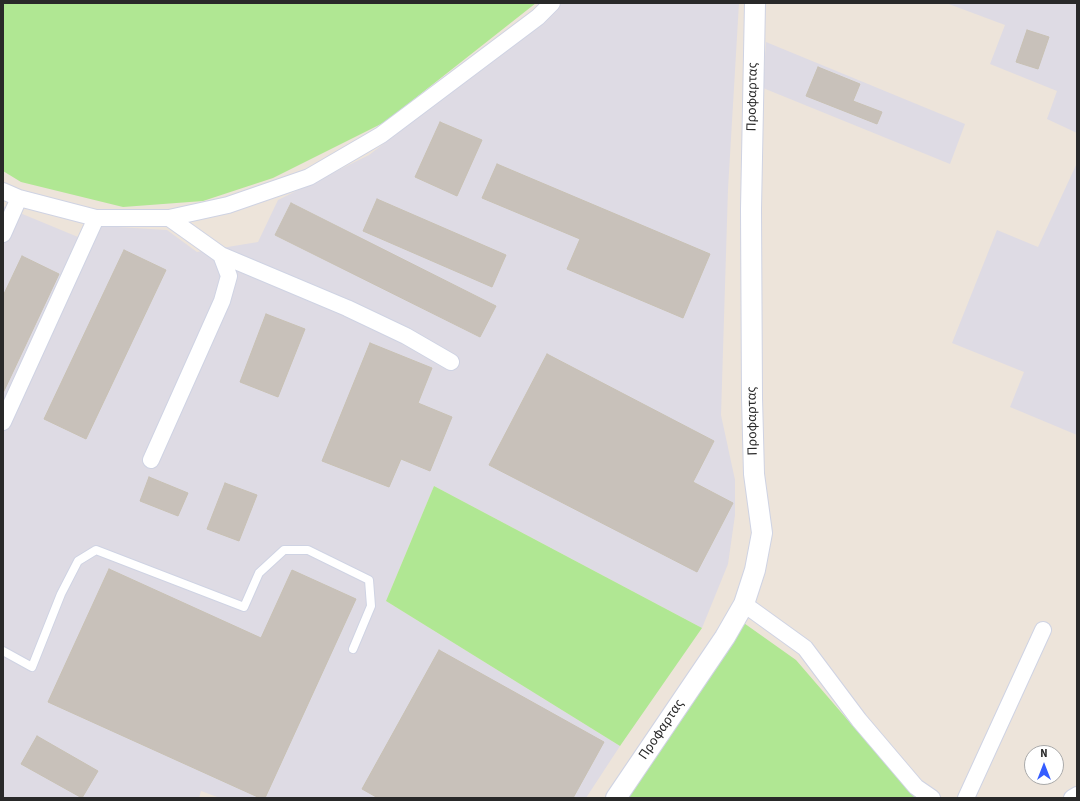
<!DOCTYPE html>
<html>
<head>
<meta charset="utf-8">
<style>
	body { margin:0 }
	#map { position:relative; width:1080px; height:801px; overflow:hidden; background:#ede4da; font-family:"Source Sans 3",sans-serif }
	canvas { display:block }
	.frame { position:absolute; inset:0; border:4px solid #292929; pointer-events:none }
	.north { position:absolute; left:1024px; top:745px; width:40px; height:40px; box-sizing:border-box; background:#fff; border:1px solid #a9a9a9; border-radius:50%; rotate:0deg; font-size:11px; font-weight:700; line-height:16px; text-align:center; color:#292929 }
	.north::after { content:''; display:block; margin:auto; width:14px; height:18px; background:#355dff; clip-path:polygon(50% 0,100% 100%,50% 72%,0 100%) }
</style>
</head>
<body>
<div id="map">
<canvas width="1080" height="801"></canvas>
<div class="frame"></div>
<div class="north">N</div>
</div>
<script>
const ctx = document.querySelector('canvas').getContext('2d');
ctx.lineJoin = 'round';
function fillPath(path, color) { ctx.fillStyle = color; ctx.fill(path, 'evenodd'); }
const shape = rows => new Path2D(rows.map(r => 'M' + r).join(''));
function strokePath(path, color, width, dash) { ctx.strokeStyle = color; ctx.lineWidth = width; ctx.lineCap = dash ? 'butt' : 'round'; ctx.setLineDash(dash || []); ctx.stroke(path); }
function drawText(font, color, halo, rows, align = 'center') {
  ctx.font = font + ' "Source Sans 3",sans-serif'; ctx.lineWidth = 3; ctx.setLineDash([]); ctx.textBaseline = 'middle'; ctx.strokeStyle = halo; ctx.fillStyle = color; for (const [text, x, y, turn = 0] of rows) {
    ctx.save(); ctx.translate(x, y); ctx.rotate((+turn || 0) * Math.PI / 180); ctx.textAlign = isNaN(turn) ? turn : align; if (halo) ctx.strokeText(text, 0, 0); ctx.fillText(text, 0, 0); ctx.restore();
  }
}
const industrial = shape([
	[562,3,739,3,728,189,721,415,735,480,735,515,728,564,702,628,434,486,386,601,620,746,586,798,220,798,201,791,199,798,3,798,3,206,78,237,92,245,101,226,167,230,197,252,258,242,278,200,369,155,548,18],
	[946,3,1077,3,1077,133,1047,119,1057,91,990,64,1005,25],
	[766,42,965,124,950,164,763,88],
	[1077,163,1077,435,1010,407,1024,372,952,343,997,230,1038,247]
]);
const green = shape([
	[3,3,536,3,385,122,273,178,203,201,123,207,21,182,3,171],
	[434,486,702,628,620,746,386,601],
	[741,621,796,660,915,798,625,798]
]);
const building = shape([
	[1027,30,1049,37,1038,69,1016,62,1027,30],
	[818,67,860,84,853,101,882,112,877,124,806,96,818,67],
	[440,122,482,140,457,196,415,177,440,122],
	[497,164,710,254,683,318,567,269,580,239,482,198,497,164],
	[377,199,506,255,492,287,363,231,377,199],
	[291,203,496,306,480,337,275,235,291,203],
	[124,250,166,270,86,439,44,419,124,250],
	[22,256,59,274,3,393,3,296,22,256],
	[266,314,305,329,278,397,240,382,266,314],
	[370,343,432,368,418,403,452,417,430,471,401,459,389,487,322,461,370,343],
	[547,354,714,441,693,482,733,503,697,572,489,465,547,354],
	[149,477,188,493,178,516,140,501,149,477],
	[225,483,257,495,239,541,207,529,225,483],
	[109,569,261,638,292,570,356,599,265,798,260,798,48,702,109,569],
	[439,650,604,742,573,798,378,798,362,789,439,650],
	[37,736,98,771,82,798,21,764,37,736]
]);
const service = shape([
	[3,651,32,667,61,594,78,561,96,550,244,607,259,573,284,550,308,550,369,580,371,606,353,649]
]);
const minor = shape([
	[3,191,19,198,96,218,169,218,228,205,309,177,381,135,538,17,552,3],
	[3,234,19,198],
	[221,255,347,308,406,336,451,362],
	[3,422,96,218],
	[151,460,222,301,229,276,221,255,169,218],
	[744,604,805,648,859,720,916,787,932,798],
	[966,798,1043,630],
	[1072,798,1077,795]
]);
const tertiary = shape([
	[616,798,725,637,744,604,755,570,762,533,754,474,752,398,751,209,755,3]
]);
const streetNames = [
	["Προφαρτας",753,97,-89],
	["Προφαρτας",753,421,-91],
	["Προφαρτας",662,730,-56]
];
fillPath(industrial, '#dedbe4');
fillPath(green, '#b0e793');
fillPath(building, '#c8c1ba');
strokePath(building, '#c8c1b4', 1);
strokePath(service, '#cfd3e3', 10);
strokePath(minor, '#cfd3e3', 18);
strokePath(tertiary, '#cfd3e3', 22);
strokePath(service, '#fff', 8);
strokePath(minor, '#fff', 16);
strokePath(tertiary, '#fff', 20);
drawText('14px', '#292929', '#fff', streetNames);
</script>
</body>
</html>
